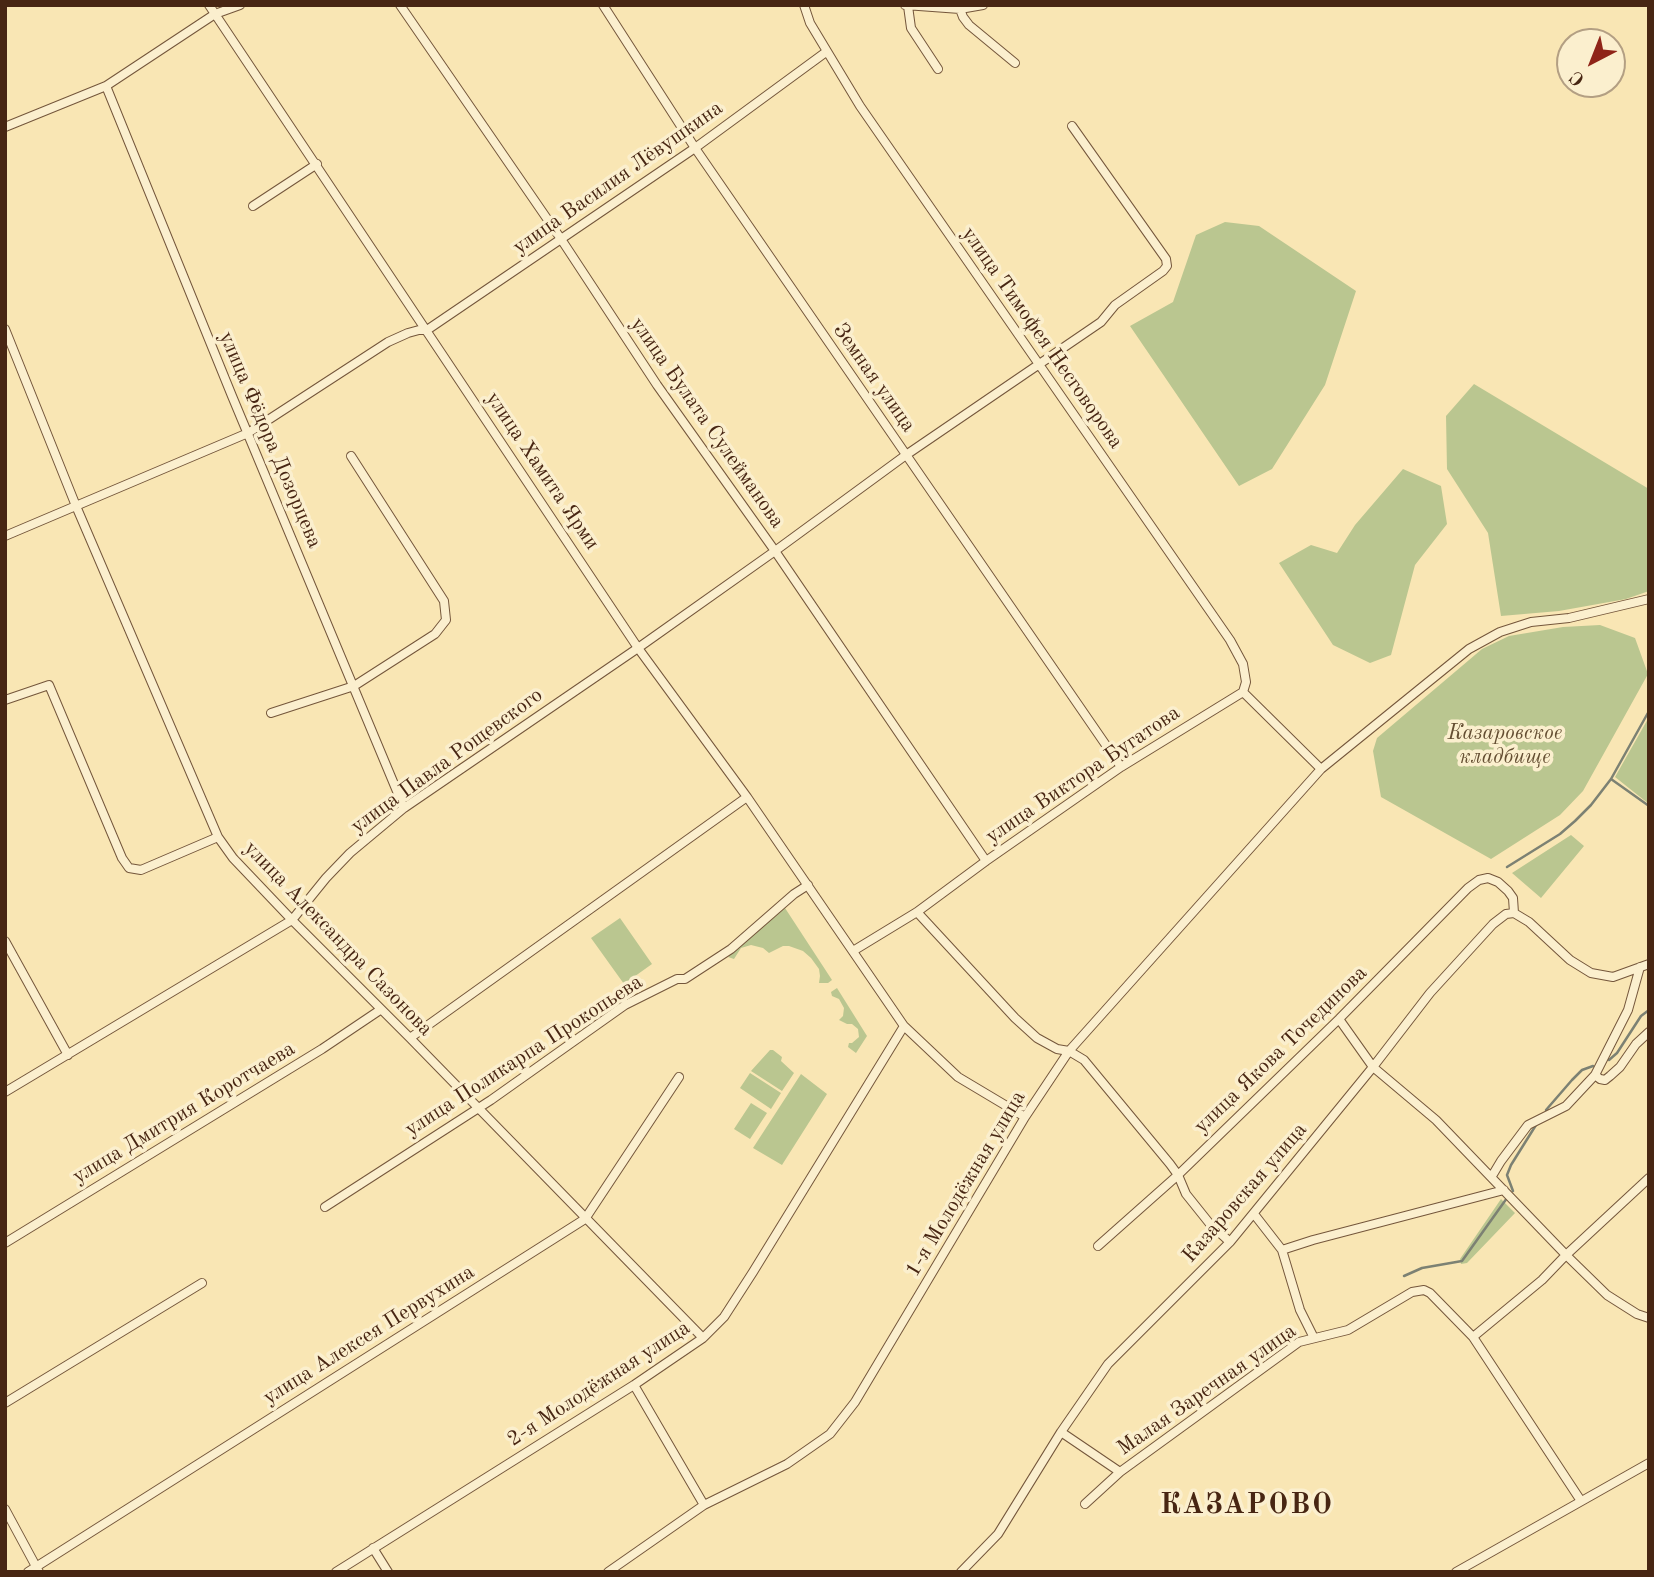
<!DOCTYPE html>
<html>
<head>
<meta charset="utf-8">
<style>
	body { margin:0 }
	#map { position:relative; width:1654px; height:1577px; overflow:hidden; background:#f9e6b4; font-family:"Old Standard TT",serif }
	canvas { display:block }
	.frame { position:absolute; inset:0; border:7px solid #482613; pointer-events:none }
	.north { position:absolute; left:1556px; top:28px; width:70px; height:70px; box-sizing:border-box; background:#fbefce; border:2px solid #b39f83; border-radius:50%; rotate:222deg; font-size:19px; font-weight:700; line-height:28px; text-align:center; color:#482613 }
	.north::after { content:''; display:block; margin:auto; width:24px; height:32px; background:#8f2418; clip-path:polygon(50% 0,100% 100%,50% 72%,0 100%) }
</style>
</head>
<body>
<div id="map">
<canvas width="1654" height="1577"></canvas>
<div class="frame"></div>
<div class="north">С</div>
</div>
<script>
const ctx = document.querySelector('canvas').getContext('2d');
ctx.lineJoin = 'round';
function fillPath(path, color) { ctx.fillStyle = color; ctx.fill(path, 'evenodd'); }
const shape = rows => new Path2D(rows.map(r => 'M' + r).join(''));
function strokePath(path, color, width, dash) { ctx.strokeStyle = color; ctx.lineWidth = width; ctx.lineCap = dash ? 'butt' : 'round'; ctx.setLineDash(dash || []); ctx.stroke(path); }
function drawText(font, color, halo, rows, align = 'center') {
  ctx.font = font + ' "Old Standard TT",serif'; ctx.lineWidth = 7; ctx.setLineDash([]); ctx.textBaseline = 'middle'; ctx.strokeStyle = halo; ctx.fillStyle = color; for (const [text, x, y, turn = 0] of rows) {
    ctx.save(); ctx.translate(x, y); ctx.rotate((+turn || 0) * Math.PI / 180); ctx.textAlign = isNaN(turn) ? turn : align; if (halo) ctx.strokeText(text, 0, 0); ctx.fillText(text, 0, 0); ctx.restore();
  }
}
const green = shape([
	[1225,222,1259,226,1356,291,1325,385,1272,469,1239,486,1130,326,1173,302,1196,235],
	[1474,384,1649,489,1649,591,1626,599,1559,611,1501,616,1488,533,1447,469,1446,416],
	[1403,469,1441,486,1447,524,1415,565,1391,655,1370,663,1333,645,1279,563,1311,545,1337,553,1355,525],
	[1600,625,1635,638,1648,674,1583,791,1560,815,1491,859,1381,797,1373,751,1377,738,1482,649,1509,636,1563,627],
	[1649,717,1649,804,1615,777],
	[1571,835,1584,846,1541,898,1512,873],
	[785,908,832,980,828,983,819,983,820,976,819,969,811,958,803,951,789,946,783,946,769,953,763,948,751,945,741,948,734,959,728,957],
	[620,918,652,964,624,984,591,938],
	[837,988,867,1036,856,1053,848,1047,849,1043,852,1043,859,1037,858,1029,852,1024,847,1024,839,1020,843,1016,844,1008,839,999,832,996,831,992],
	[770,1050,773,1050,782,1057,781,1061,794,1073,782,1091,751,1071],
	[750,1073,781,1093,771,1109,740,1088],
	[801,1074,827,1094,782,1165,753,1148],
	[751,1103,767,1113,750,1139,734,1129],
	[1501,1199,1515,1213,1467,1263,1461,1264,1460,1259]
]);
const stream = shape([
	[1649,711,1611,779,1649,806],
	[1507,867,1560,834,1575,821,1591,805,1611,779],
	[1609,1060,1617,1053,1641,1016,1649,1010],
	[1546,1110,1572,1080,1582,1070,1593,1066],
	[1513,1191,1507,1175,1511,1165,1536,1125],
	[1404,1276,1422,1268,1462,1261,1507,1198]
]);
const minor = shape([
	[209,5,638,648,747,797,904,1026,958,1077,1025,1117],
	[400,5,561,239,657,385,775,551,986,861],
	[603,5,695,148,1121,767],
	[804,5,810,23,860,106,1230,640,1243,664,1246,682,1243,692],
	[905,5,960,9,983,5],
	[908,6,911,28,938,69],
	[960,9,963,17,969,25,1015,63],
	[106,86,232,396,404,808],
	[5,127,106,86,215,14,240,5],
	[253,206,317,164],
	[5,329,76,506,218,837,233,858,292,920,410,1038,703,1338],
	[5,536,248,433,388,342,408,333,419,330,427,330,695,148,826,52],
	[1243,692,1321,769],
	[5,700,49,685,122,858,129,868,141,870,218,837],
	[271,713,354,686,435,634,446,620,444,601,351,456],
	[917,912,1015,1018,1037,1038,1057,1049,1069,1051,1084,1060,1170,1164,1178,1175,1186,1194,1210,1224,1230,1242],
	[1514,913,1529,922,1570,960,1591,973,1613,977,1649,964],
	[5,941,68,1055],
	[853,951,917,912,986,861,1121,767,1243,692],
	[1339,1019,1373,1067,1436,1120,1566,1255,1607,1295,1637,1314,1649,1318],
	[410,1038,747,797],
	[1595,1075,1600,1079,1605,1080,1610,1076,1620,1067,1636,1044,1649,1032],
	[5,1092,292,920,326,878,350,853,404,808,638,648,775,551,906,455,1101,322,1115,305,1163,271,1167,266,1166,259,1072,126],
	[1492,1176,1501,1161,1528,1125,1566,1106,1595,1075,1628,1010,1640,967],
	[325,1207,491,1100,625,1005,677,979,685,979,731,949,794,894,808,885],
	[1254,1214,1282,1250,1300,1310,1314,1338],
	[5,1243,322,1049,380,1010],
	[1098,1246,1178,1175,1339,1019,1468,888,1479,880,1488,878,1498,882,1508,891,1513,898,1514,913],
	[1282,1250,1313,1240,1504,1190],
	[1473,1337,1581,1501],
	[634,1385,704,1505],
	[5,1403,202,1283],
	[1061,1432,1120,1472],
	[1085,1504,1120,1472,1299,1342,1348,1330,1412,1292,1424,1290,1430,1293,1473,1337,1542,1280,1566,1255,1649,1178],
	[5,1509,39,1572],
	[373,1548,388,1572],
	[28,1572,585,1219,679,1077],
	[336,1572,634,1385,703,1338,724,1317,753,1272,904,1026],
	[608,1572,704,1505,787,1464,830,1434,855,1402,1025,1117,1069,1051,1321,769,1469,649,1500,632,1531,622,1569,618,1649,599],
	[961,1572,998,1534,1061,1432,1108,1364,1230,1242,1373,1067,1430,993,1493,924,1506,914,1514,913],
	[1456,1572,1649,1463]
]);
const streetNames = [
	["улица Василия Лёвушкина",618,178,-35],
	["улица Тимофея Несговорова",1042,338,55],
	["Земная улица",874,378,55],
	["улица Булата Сулейманова",707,423,55],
	["улица Фёдора Дозорцева",270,440,67],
	["улица Хамита Ярми",542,471,56],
	["улица Павла Рощевского",447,761,-36],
	["улица Виктора Бугатова",1083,775,-34],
	["улица Александра Сазонова",338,939,46],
	["улица Якова Точединова",1281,1050,-44],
	["улица Поликарпа Прокопьева",524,1056,-33],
	["улица Дмитрия Коротчаева",184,1113,-31],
	["1-я Молодёжная улица",966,1184,-59],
	["Казаровская улица",1245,1193,-49],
	["улица Алексея Первухина",369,1335,-32],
	["2-я Молодёжная улица",599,1384,-33],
	["Малая Заречная улица",1207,1390,-35]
];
const parkNames = [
	["Казаровское",1505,733],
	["кладбище",1505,757]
];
const districtNames = [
	["КАЗАРОВО",1247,1506]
];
fillPath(green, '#bac690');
strokePath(stream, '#7c8173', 2.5);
strokePath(minor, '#74563b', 10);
strokePath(minor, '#fbefce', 8);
drawText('21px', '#482613', '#fbefce', streetNames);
drawText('italic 21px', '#644e32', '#fbefce', parkNames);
ctx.letterSpacing = '2px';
drawText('bold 28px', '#482613', '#fbefce', districtNames);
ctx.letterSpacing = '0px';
</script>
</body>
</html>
